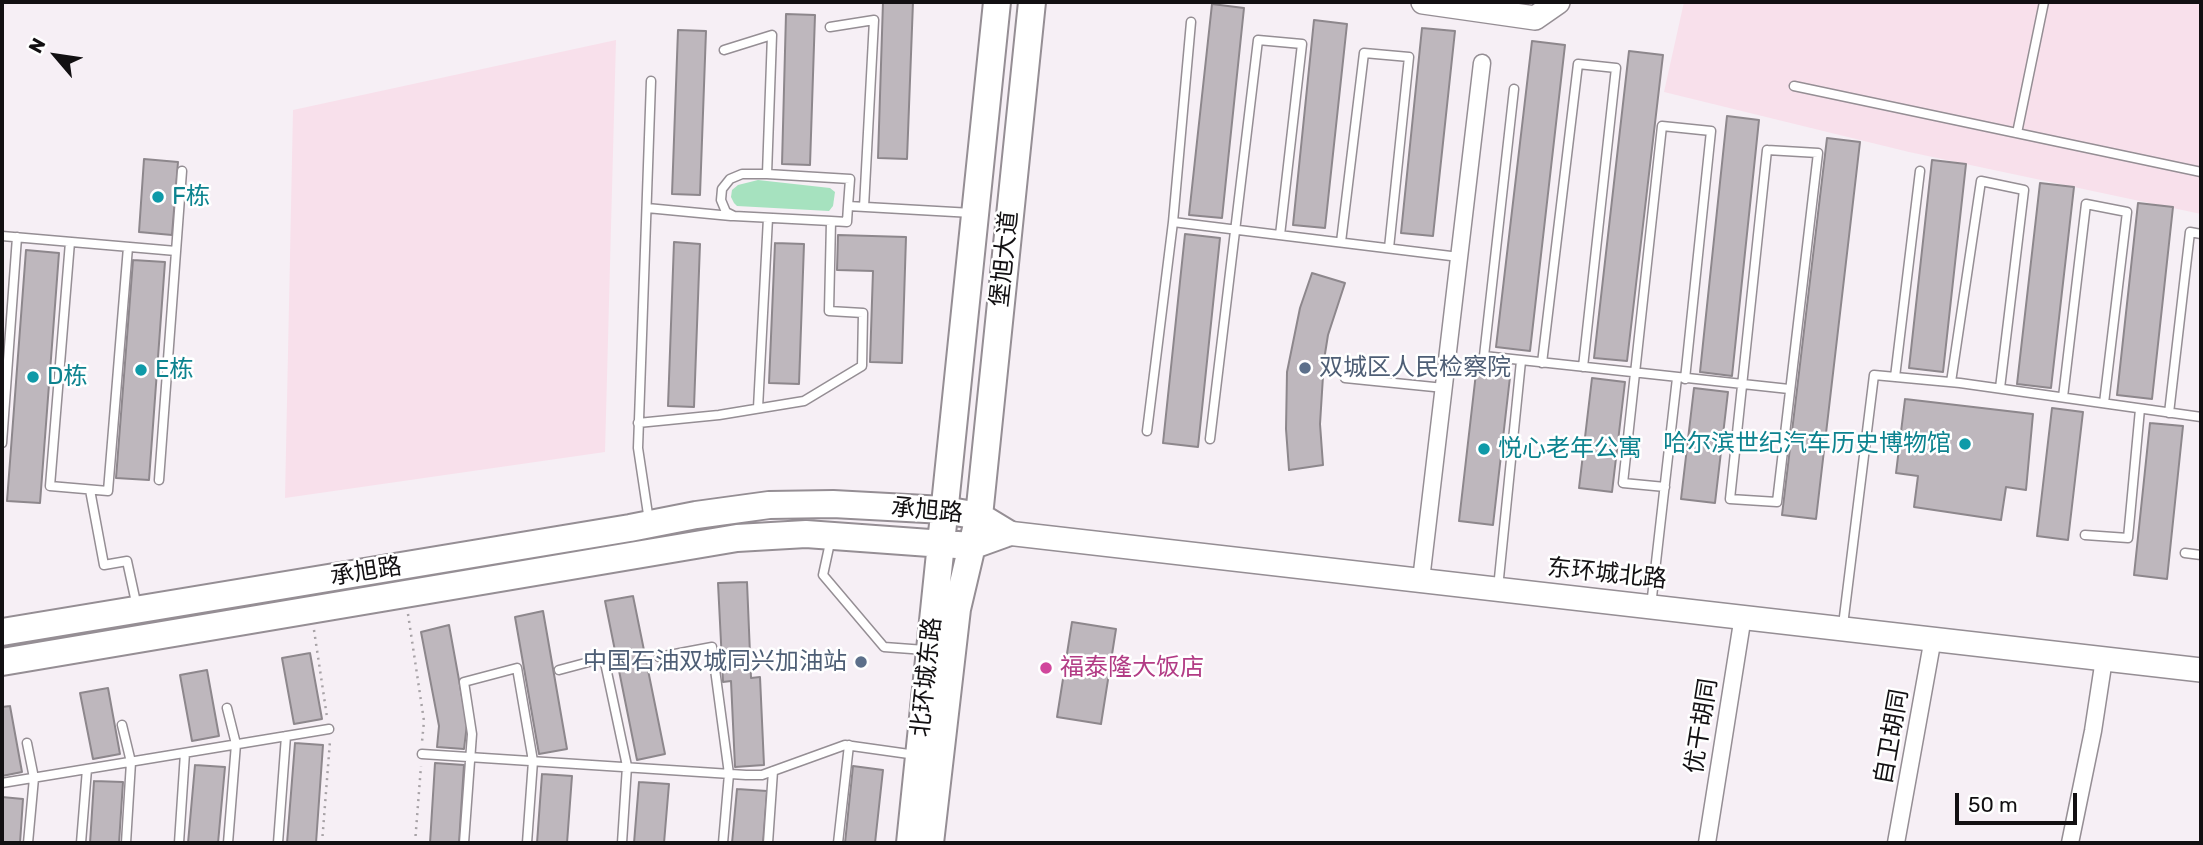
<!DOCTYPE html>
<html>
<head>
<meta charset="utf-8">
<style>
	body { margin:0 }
	#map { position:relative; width:2203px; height:845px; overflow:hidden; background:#f6eff5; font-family:Rubik,sans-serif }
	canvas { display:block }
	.frame { position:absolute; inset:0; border:4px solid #121012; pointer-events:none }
	.north { position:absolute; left:21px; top:21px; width:70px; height:70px; -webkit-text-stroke:5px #fff; paint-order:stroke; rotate:299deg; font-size:19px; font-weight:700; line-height:28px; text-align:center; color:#121012 }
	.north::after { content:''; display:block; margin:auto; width:24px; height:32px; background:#121012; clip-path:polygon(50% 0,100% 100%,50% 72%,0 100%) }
	.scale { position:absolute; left:1955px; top:793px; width:122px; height:32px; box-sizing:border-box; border:4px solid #121012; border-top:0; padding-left:9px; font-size:21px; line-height:24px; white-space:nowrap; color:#121012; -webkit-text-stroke:5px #fff; paint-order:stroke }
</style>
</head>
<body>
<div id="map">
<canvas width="2203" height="845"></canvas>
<div class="frame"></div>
<div class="north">N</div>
<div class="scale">50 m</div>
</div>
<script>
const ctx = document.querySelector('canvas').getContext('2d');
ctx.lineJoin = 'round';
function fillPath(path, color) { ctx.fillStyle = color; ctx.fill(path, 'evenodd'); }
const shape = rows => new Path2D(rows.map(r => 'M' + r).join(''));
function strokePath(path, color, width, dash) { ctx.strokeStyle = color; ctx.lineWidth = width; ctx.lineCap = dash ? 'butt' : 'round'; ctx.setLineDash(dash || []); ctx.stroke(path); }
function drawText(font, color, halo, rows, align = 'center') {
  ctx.font = font + ' Rubik,"Noto Sans SC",sans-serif'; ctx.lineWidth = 5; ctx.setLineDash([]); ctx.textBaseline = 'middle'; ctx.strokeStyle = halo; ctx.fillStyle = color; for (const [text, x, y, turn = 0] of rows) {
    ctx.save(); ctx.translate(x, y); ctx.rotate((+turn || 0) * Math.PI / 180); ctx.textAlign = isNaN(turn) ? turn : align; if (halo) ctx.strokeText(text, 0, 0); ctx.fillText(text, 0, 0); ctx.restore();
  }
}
const industrial = shape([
	[1684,2,2201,2,2201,214,1909,152,1664,92],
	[616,40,605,452,285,498,293,110]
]);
const green = shape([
	[758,180,830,188,835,192,833,206,829,211,737,206,734,203,731,197,732,190,738,185]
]);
const building = shape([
	[883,2,913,2,907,159,878,158,883,2],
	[1212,4,1244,8,1222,218,1189,215,1212,4],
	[786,14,815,15,810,165,782,164,786,14],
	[1314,20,1347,24,1325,228,1293,225,1314,20],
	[1422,28,1455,31,1433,236,1401,233,1422,28],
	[678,30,706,31,700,195,672,194,678,30],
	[1532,41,1565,45,1530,351,1496,347,1532,41],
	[1629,51,1663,55,1627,361,1594,358,1629,51],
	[1727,116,1759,120,1732,376,1700,372,1727,116],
	[1827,138,1860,142,1816,519,1782,515,1827,138],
	[144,159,178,162,172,235,139,232,144,159],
	[1932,160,1966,164,1943,372,1909,368,1932,160],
	[2040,183,2074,187,2051,388,2017,384,2040,183],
	[2138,203,2173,207,2152,399,2117,395,2138,203],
	[1185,234,1220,238,1198,447,1163,443,1185,234],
	[838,235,906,237,902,363,870,362,873,271,837,270,838,235],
	[674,242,700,244,694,407,668,406,674,242],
	[775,243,804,244,799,384,769,383,775,243],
	[26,250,59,253,40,503,7,501,26,250],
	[133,260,165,262,149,480,116,478,133,260],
	[1312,273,1345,283,1328,335,1324,360,1320,424,1323,465,1289,470,1286,429,1287,372,1300,308,1312,273],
	[1476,373,1510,377,1493,525,1459,521,1476,373],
	[1592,378,1625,382,1612,492,1579,488,1592,378],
	[1694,388,1728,392,1715,503,1681,499,1694,388],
	[1905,399,2033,414,2026,490,2006,487,2001,520,1914,507,1918,476,1896,473,1905,399],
	[2052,408,2083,412,2068,540,2037,536,2052,408],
	[2150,423,2183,426,2167,579,2134,575,2150,423],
	[747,582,751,678,760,677,764,765,735,767,731,681,723,682,718,583,747,582],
	[633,596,665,754,637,760,605,601,633,596],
	[543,611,567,749,539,754,515,617,543,611],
	[1072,622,1116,629,1101,724,1057,717,1072,622],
	[449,625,467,724,464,749,437,747,439,726,421,632,449,625],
	[310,653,322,719,294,724,282,658,310,653],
	[207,670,219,736,192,741,180,675,207,670],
	[108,688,120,754,93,759,80,693,108,688],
	[10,706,22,772,2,776,2,707,10,706],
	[295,743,323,745,316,843,287,843,295,743],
	[435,763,464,765,459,843,430,843,435,763],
	[195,765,225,767,218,843,188,843,195,765],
	[853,766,883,770,875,843,845,843,853,766],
	[542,774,572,776,567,843,537,843,542,774],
	[94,781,123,782,119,843,90,843,94,781],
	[639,782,669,784,664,843,634,843,639,782],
	[737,789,767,791,763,843,732,843,737,789],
	[2,797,23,799,20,843,2,843,2,797]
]);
const path = shape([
	[408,614,424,721,422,742],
	[314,630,327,717],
	[322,843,330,741],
	[415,843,421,766]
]);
const lane = shape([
	[830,27,874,20,864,207],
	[724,50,772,35,767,174],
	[1794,86,2201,172],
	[1514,89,1484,356,1789,389],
	[2017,133,2044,2],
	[1767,150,1818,153,1777,502,1730,499,1767,150],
	[848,206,850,179,767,174,742,174,730,179,722,189,721,200,726,212,734,216,831,221,847,222,848,206,972,213],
	[647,208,731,216],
	[1173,222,1459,257],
	[2,236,176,251],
	[70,242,50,486,108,491,128,247],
	[1341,242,1364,53,1409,57,1389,248],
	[1542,363,1578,64,1616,68,1583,367],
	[1895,377,1920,171],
	[1345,378,1444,388],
	[1951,382,1981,181,2024,190,2000,388],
	[2063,397,2086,204,2127,212,2104,403],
	[758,408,768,218],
	[2169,413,2190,232,2201,234],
	[638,423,719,415,804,401,862,366,863,313,829,311,831,221],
	[1147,431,1173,222,1191,22],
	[1210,439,1258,40,1302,44,1280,235],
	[2,443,17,237],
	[159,480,182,171],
	[1665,487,1623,483,1662,126,1711,131,1685,379],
	[90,490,104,565,127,561,137,607],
	[649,521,638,448,651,81],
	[2085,535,2128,538,2140,409],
	[831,538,823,575,884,647,925,650],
	[2185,553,2201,555],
	[1498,588,1521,361],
	[1651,606,1677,378],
	[1843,625,1874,375,1960,383,2201,417],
	[659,657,712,647,729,774,723,843],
	[559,670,604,658,627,766,622,843],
	[227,708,236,744,228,843],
	[122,725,131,762,126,843],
	[27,743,34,778,28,843],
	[422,754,746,775,762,775,845,745,916,755],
	[2,783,329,729],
	[81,843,87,769],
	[179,843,185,753],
	[278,843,286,736],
	[464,843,472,734,464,682,517,668,533,761,527,843],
	[768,843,773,771],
	[838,843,849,745]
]);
const street = shape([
	[1421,580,1482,63],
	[1707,843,1743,616],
	[1896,843,1933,638],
	[2070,843,2093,731,2104,659]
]);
const secondary = shape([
	[1423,2,1535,18,1558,2],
	[1007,533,2201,670]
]);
const primary = shape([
	[2,632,630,528,696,515,769,505,833,504,944,510,979,516,1007,533],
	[2,662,737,538,806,534,971,546,1007,533],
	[910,843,997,2],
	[930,843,957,609,979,516,1032,2]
]);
const markers = [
	[158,197,7,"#0f9aa8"],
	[1305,368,7,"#5c6f8a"],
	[141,370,7,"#0f9aa8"],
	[33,377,7,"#0f9aa8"],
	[1965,444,7,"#0f9aa8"],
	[1484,449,7,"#0f9aa8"],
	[861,662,7,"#5c6f8a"],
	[1046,668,7,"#d1479c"]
];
const cultureNames = [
	["F栋",172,197],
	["E栋",155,370],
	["D栋",47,377],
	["哈尔滨世纪汽车历史博物馆",1951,444,"right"],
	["悦心老年公寓",1498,449]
];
const streetNames = [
	["堡旭大道",1005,259,-84],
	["承旭路",927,511,5],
	["承旭路",366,572,-9],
	["东环城北路",1607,574,6],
	["北环城东路",927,677,-84],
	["优干胡同",1702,726,-81],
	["自卫胡同",1892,737,-80]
];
const serviceNames = [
	["双城区人民检察院",1319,368],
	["中国石油双城同兴加油站",847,662,"right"]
];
const hotelNames = [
	["福泰隆大饭店",1060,668]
];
fillPath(industrial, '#f8e0eb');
fillPath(green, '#a6e2bf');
fillPath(building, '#beb7bd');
strokePath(building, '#8d878c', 2);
strokePath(lane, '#958e94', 11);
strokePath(street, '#958e94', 19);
strokePath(secondary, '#958e94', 26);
strokePath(primary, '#958e94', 30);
strokePath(path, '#a7a2a6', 2.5, [2, 5]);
strokePath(lane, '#fff', 8);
strokePath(street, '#fff', 16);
strokePath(secondary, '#fff', 23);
strokePath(primary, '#fff', 26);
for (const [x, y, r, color] of markers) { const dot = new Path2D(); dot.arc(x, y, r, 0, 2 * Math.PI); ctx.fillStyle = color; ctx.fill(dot); strokePath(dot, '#fff', 2.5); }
drawText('24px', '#0d838f', '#fff', cultureNames, 'left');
drawText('24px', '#121012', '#fff', streetNames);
drawText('24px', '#4e5e75', '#fff', serviceNames, 'left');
drawText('24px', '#b23c85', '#fff', hotelNames, 'left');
</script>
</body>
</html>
